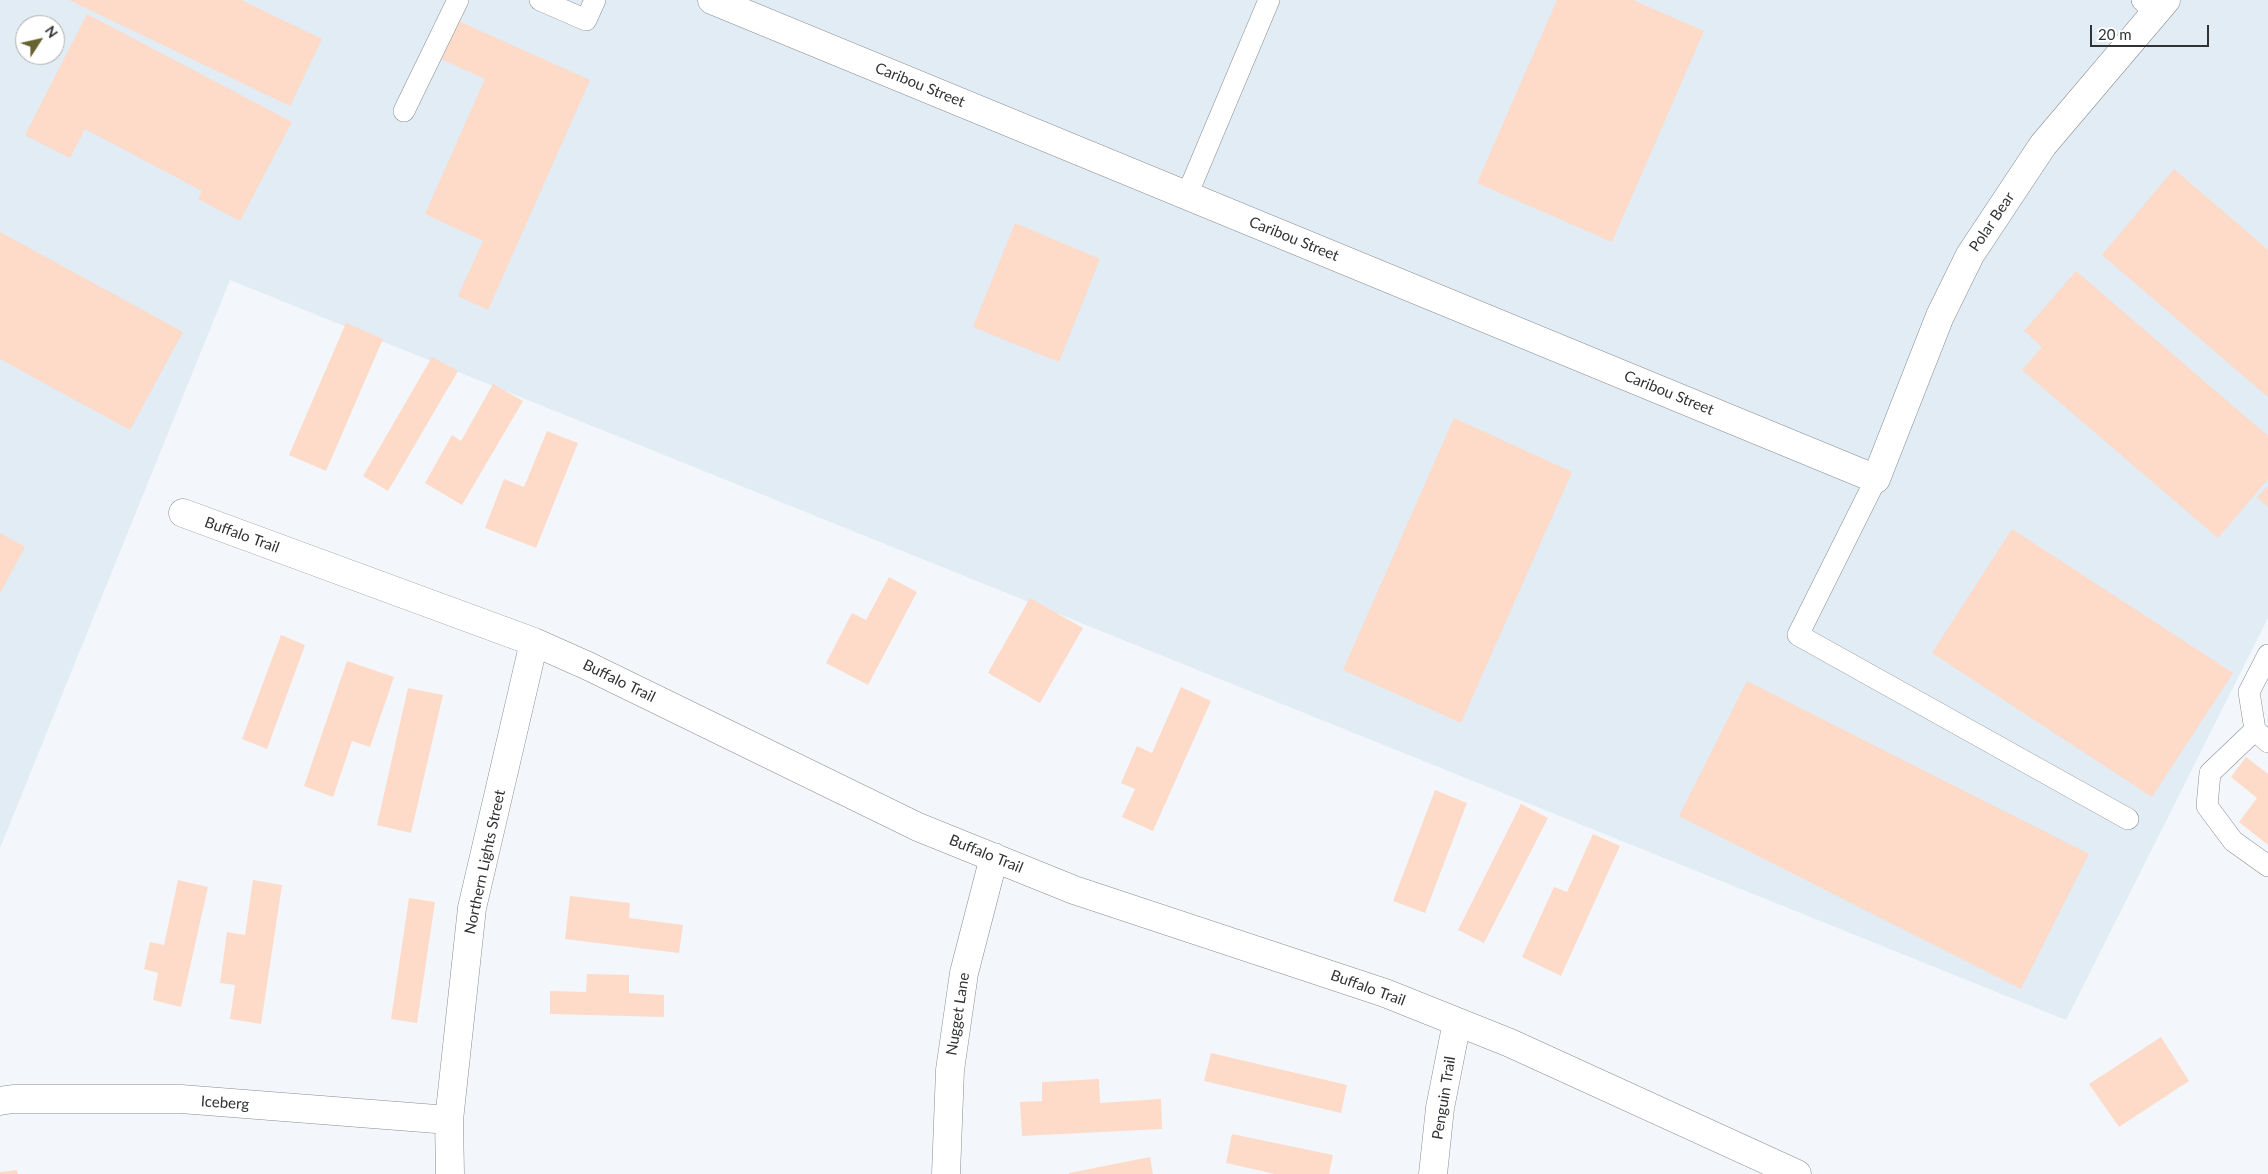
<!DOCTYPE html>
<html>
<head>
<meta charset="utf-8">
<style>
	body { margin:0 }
	#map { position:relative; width:2268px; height:1174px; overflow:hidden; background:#f3f7fb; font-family:Lato,sans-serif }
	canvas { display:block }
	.north { position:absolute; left:15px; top:15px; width:50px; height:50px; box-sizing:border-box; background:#fff; border:1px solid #acadad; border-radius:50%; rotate:55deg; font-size:14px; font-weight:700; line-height:20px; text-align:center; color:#303233 }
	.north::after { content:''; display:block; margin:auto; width:18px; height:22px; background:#676330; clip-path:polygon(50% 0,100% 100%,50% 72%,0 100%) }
	.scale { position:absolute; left:2090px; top:25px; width:119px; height:22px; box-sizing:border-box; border:2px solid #303233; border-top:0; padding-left:6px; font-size:15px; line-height:18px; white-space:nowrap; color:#303233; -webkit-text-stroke:4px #fff; paint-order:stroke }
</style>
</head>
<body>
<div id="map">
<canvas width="2268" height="1174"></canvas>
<div class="north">N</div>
<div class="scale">20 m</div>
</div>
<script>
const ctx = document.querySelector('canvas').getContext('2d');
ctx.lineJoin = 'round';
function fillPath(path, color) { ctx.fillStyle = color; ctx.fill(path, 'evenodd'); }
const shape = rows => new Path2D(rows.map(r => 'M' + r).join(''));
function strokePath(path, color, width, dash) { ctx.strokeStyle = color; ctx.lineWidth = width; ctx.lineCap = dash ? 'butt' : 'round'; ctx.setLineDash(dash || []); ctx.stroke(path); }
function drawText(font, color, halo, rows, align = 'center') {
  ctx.font = font + ' Lato,sans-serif'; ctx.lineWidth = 4.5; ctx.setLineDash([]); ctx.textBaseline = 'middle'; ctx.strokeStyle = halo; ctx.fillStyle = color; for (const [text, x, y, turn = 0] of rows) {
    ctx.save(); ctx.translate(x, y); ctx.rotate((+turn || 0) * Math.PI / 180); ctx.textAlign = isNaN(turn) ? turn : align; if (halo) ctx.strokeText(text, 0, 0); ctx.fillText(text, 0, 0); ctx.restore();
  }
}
const built = shape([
	[0,0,2268,0,2268,618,2066,1020,230,280,0,848],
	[25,25,55,25,55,55,25,55]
]);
const building = shape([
	[69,0,241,0,322,39,290,106],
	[1557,0,1633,0,1704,31,1612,242,1477,183],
	[87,14,292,122,240,221,198,199,202,191,85,129,70,158,25,135],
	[456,20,590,80,488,310,458,296,483,241,425,214,485,79,439,58],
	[2174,169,2268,250,2268,397,2102,255],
	[1015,223,1100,259,1059,362,973,327],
	[0,232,183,332,130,430,0,359],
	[2076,271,2268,436,2268,479,2218,538,2022,370,2042,347,2024,331],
	[346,323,383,339,326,471,289,455],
	[432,357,458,371,388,491,363,476],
	[493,384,523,401,462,505,425,483,452,435,461,441],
	[1454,418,1572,472,1461,723,1343,670],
	[547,431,578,443,536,548,485,528,504,479,524,487],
	[2268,486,2268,507,2257,497],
	[2012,529,2233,673,2152,797,1932,653],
	[0,533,25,547,0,593],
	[889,577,917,592,868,685,826,663,852,613,866,620],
	[1030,598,1083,628,1040,703,988,673],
	[281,635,305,645,267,749,242,739],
	[347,661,394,677,370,747,352,741,333,797,304,786],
	[1747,681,2089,854,2021,989,1679,816],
	[1181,687,1211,701,1153,831,1122,817,1135,789,1121,783,1137,746,1152,753],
	[408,688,443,695,411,833,377,825],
	[2246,757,2268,774,2268,845,2239,822,2257,798,2231,777],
	[1435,790,1467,803,1425,913,1393,901],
	[1521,804,1548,818,1484,943,1458,930],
	[1593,834,1620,846,1561,976,1522,957,1554,887,1567,892],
	[178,880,208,887,181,1007,153,1000,158,973,144,969,150,942,164,945],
	[253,880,282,885,261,1024,230,1019,235,985,220,983,227,932,245,935],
	[570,896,630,903,629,918,683,925,679,953,565,939],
	[409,898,435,902,417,1023,391,1019],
	[587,974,629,975,629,993,664,995,664,1017,550,1014,550,991,586,992],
	[2161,1037,2189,1081,2119,1127,2089,1084],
	[1211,1053,1347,1085,1341,1113,1204,1081],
	[1099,1079,1100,1103,1161,1099,1162,1129,1022,1136,1020,1102,1042,1101,1042,1082],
	[1232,1134,1333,1155,1329,1174,1275,1174,1226,1163],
	[1150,1157,1153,1174,1069,1174,1069,1173],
	[17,1170,18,1174,0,1174,0,1172]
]);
const service = shape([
	[540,0,586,20,595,0],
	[2142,0,2155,13],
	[404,111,458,0],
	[1187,195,1269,0],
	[1876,479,1798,635,2128,819],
	[2268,655,2249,692,2255,730,2268,742],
	[2255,730,2210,773,2207,806,2233,841,2268,866]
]);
const minor = shape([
	[712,0,1876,479,1940,316,1970,255,2043,145,2166,0],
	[183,513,534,642,588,666,918,827,1074,890,1385,993,1510,1043,1797,1174],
	[0,1101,13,1099,181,1099,449,1120],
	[450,1174,449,1120,472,908,534,642],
	[946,1174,950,1070,964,973,994,857],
	[1433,1174,1440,1108,1457,1022]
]);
const streetNames = [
	["Caribou Street",920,85,22],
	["Polar Bear",1992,222,-56],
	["Caribou Street",1294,239,22],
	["Caribou Street",1669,393,22],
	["Buffalo Trail",242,535,20],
	["Buffalo Trail",619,681,26],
	["Buffalo Trail",986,854,22],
	["Northern Lights Street",485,862,-78],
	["Buffalo Trail",1368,988,20],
	["Nugget Lane",958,1014,-81],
	["Penguin Trail",1444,1098,-81],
	["Iceberg",225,1103,4]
];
fillPath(built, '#e1ecf4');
fillPath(building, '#fedac8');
strokePath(service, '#898c8f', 22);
strokePath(minor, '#898c8f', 29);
strokePath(service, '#fff', 21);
strokePath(minor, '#fff', 28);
drawText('15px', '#303233', '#fff', streetNames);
</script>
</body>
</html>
